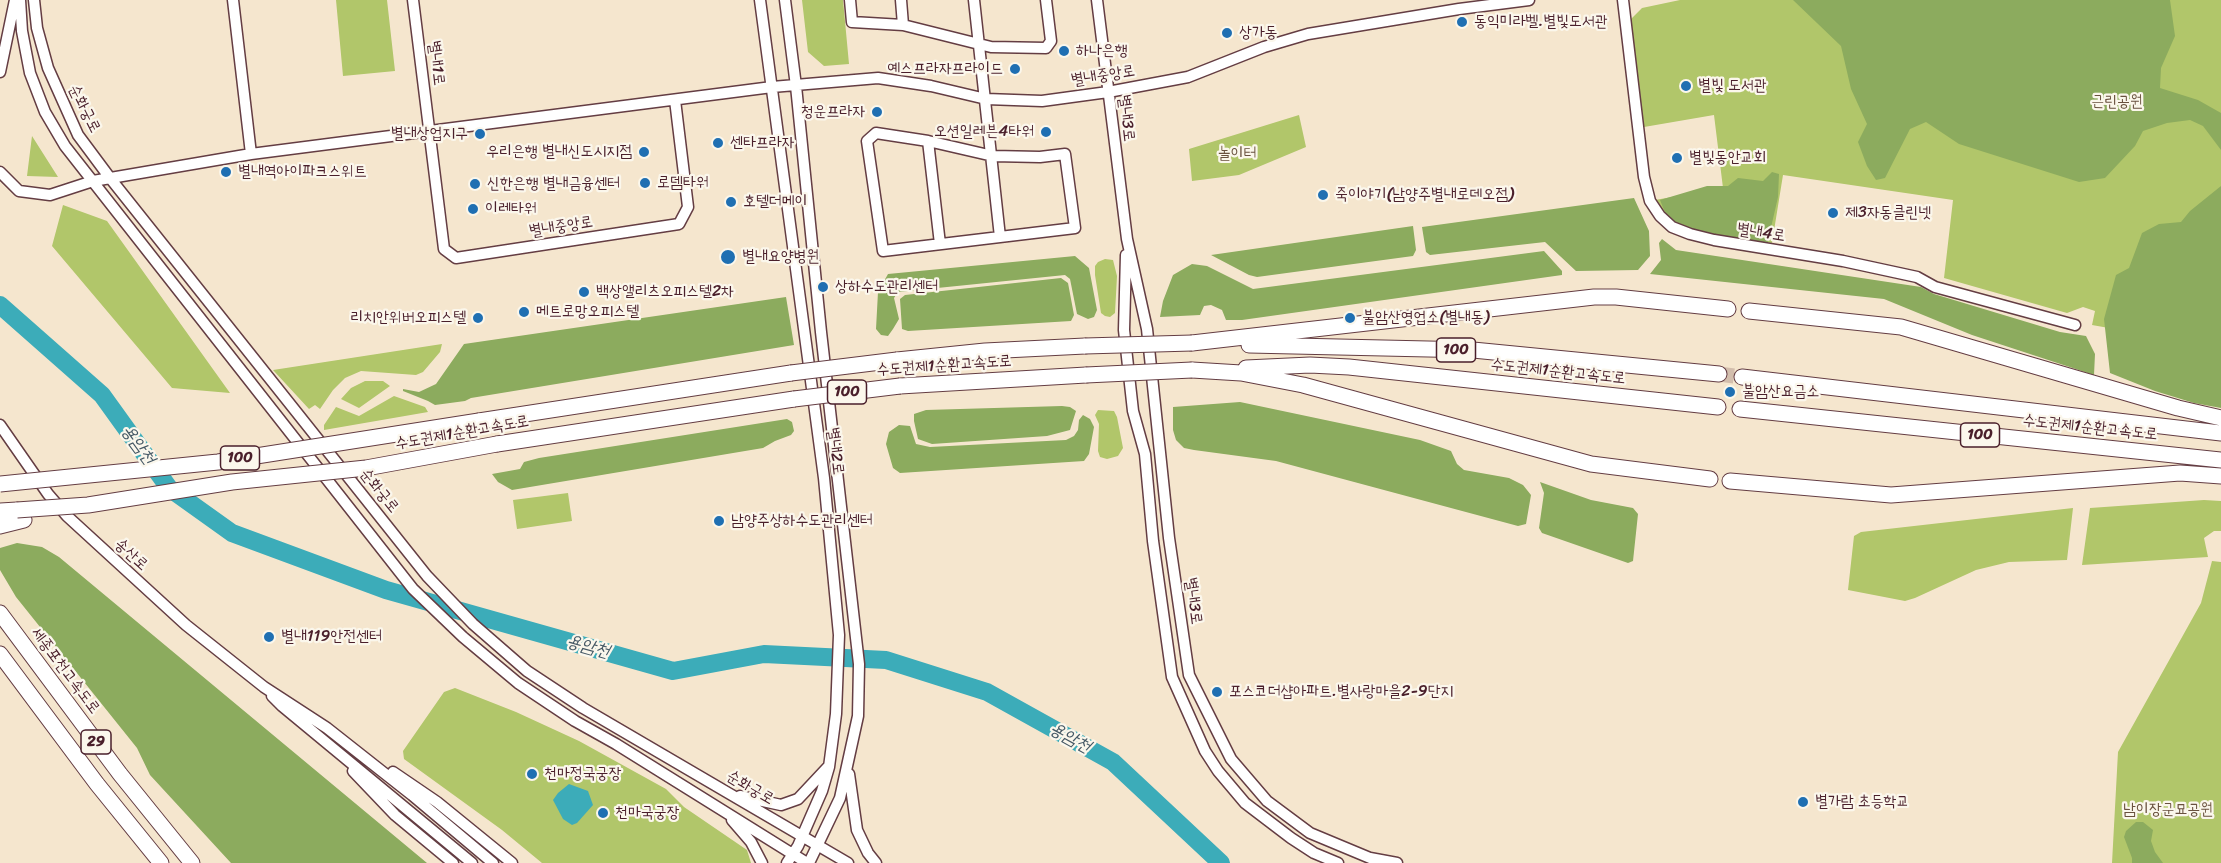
<!DOCTYPE html>
<html>
<head>
<meta charset="utf-8">
<style>
	body { margin:0 }
	canvas { display:block; background:#f5e6ce }
</style>
</head>
<body>
<canvas width="2221" height="863"></canvas>
<script>
const ctx = document.querySelector('canvas').getContext('2d');
ctx.lineJoin = 'round';
function fillPath(path, color) { ctx.fillStyle = color; ctx.fill(path, 'evenodd'); }
const shape = rows => new Path2D(rows.map(r => 'M' + r).join(''));
function strokePath(path, color, width, dash) { ctx.strokeStyle = color; ctx.lineWidth = width; ctx.lineCap = dash ? 'butt' : 'round'; ctx.setLineDash(dash || []); ctx.stroke(path); }
function drawText(font, color, halo, rows, align = 'center') {
  ctx.font = font + ' Sriracha,"Poor Story",sans-serif'; ctx.lineWidth = 4.5; ctx.setLineDash([]); ctx.textBaseline = 'middle'; ctx.strokeStyle = halo; ctx.fillStyle = color; for (const [text, x, y, turn = 0] of rows) {
    ctx.save(); ctx.translate(x, y); ctx.rotate((+turn || 0) * Math.PI / 180); ctx.textAlign = isNaN(turn) ? turn : align; if (halo) ctx.strokeText(text, 0, 0); ctx.fillText(text, 0, 0); ctx.restore();
  }
}
const green = shape([
	[336,0,387,0,395,71,343,76],
	[802,0,843,0,849,64,824,66,808,52],
	[1680,0,2221,0,2221,348,2092,325,2095,311,2083,307,2067,313,1944,278,1953,200,1783,175,1772,243,1703,232,1668,216,1655,200,1723,188,1714,115,1644,127,1630,20,1642,8],
	[1299,115,1306,147,1239,175,1192,181,1189,149],
	[32,136,58,177,27,176],
	[63,205,107,221,230,393,172,388,52,246],
	[1105,259,1113,260,1117,276,1115,313,1110,317,1105,316,1101,313,1095,275,1095,266,1098,262],
	[442,344,440,352,423,372,416,375,361,371,345,378,333,390,320,409,315,405,309,409,273,370],
	[365,381,383,381,390,386,359,408,341,399,351,388],
	[394,396,425,407,428,412,324,430,324,425,336,407,359,416],
	[1098,410,1114,411,1117,417,1123,448,1118,456,1107,459,1100,457,1098,451,1099,424,1095,415],
	[568,493,572,521,517,529,513,500],
	[2204,500,2221,501,2221,531,2214,531,2204,538,2208,557,2082,565,2090,508],
	[2073,508,2067,560,2009,562,1976,570,1915,598,1905,601,1848,590,1854,536,1861,532],
	[2212,561,2221,562,2221,863,2112,863,2118,752,2201,603],
	[455,688,516,712,579,741,666,789,684,807,747,850,751,863,542,863,502,830,404,759,403,751,444,692]
]);
const forest = shape([
	[1793,0,2170,0,2175,36,2161,68,2160,88,2198,100,2221,113,2221,150,2203,126,2190,120,2167,123,2143,131,2135,146,2105,178,2079,182,1959,144,1926,122,1910,129,1885,178,1876,180,1867,166,1858,142,1867,124,1851,89,1841,46],
	[1772,172,1779,174,1778,197,1767,245,1687,231,1668,220,1660,200,1707,186,1728,186,1738,178,1763,181],
	[2221,186,2221,408,2194,403,2155,391,2110,373,2104,319,2116,275,2129,268,2142,233,2159,224,2181,222,2190,211],
	[1634,198,1649,231,1650,256,1638,270,1576,271,1545,242,1430,255,1426,252,1422,227],
	[1413,226,1416,250,1413,256,1257,277,1249,275,1211,255],
	[1662,239,1676,250,1921,287,1934,294,2060,332,2086,336,2095,354,2094,375,1972,335,1884,299,1650,274,1661,260,1659,243],
	[1544,251,1562,271,1562,275,1242,320,1226,320,1222,310,1211,305,1204,306,1200,315,1160,317,1163,301,1173,275,1192,264,1207,266,1253,289],
	[1075,256,1089,268,1097,310,1094,317,1088,319,1077,314,1070,279,1065,275,898,292,894,298,899,319,893,329,888,336,881,335,876,329,878,292,888,274],
	[1061,278,1068,283,1074,315,1071,321,908,331,902,329,900,299,905,295],
	[786,297,794,345,471,398,465,401,435,405,428,401,403,391,403,389,419,392,436,384,464,344],
	[1240,402,1420,440,1451,451,1457,464,1464,470,1509,478,1523,485,1531,495,1526,524,1518,526,1276,461,1194,450,1184,448,1176,440,1173,430,1173,407],
	[1062,406,1070,407,1076,411,1070,430,1047,436,932,444,918,439,914,421,914,414,926,410],
	[1083,415,1090,419,1094,427,1089,454,1084,461,900,473,893,468,886,444,889,432,899,425,910,426,916,444,930,447,1066,440,1074,436,1078,430,1079,420],
	[787,419,792,422,794,431,791,435,775,441,763,448,512,490,498,482,492,474,520,469,524,462,539,458],
	[1540,482,1591,500,1633,508,1638,514,1633,561,1628,563,1542,533,1539,528,1544,493],
	[17,543,42,547,59,557,427,863,231,863,150,775,137,748,16,597,0,570,0,548],
	[2136,822,2143,822,2153,830,2151,841,2155,852,2163,863,2132,863,2132,858,2124,837,2126,831]
]);
const water = shape([
	[569,784,588,791,593,805,577,823,572,825,563,819,553,800,558,793]
]);
const river = shape([
	[0,305,102,395,169,488,232,533,386,590,673,671,764,654,886,660,987,692,1113,762,1221,863]
]);
const highwayTunnel = shape([
	[1719,374,1742,377]
]);
const minor = shape([
	[20,0,22,31,30,73,45,112,65,146,413,589,463,637,518,683,575,721,616,744,807,863],
	[34,0,37,28,48,68,78,135,110,178,427,576,473,624,527,671,583,708,848,863],
	[233,0,251,154],
	[413,0,444,249,456,258,679,224,688,207,675,100],
	[760,0,824,478,839,635,836,714,829,767,822,791,798,846,787,863],
	[785,0,796,86,821,332,859,664,858,716,840,798,809,863],
	[850,0,852,22,903,25,991,47,1046,48,1051,41,1046,0],
	[901,0,903,25],
	[974,0,1000,237],
	[1097,0,1127,239,1147,329,1169,538,1189,675,1231,759,1267,801,1310,833,1370,858,1397,863],
	[1623,0,1644,177,1650,201,1660,216,1672,227,1690,234,1714,240,1843,261,1917,277,1935,287,2075,325],
	[0,72,15,0],
	[876,133,928,141,993,156,1040,157,1065,154,1075,228,883,251,867,141,876,133],
	[928,141,940,244],
	[0,172,19,191,50,195,93,181,251,154,772,87,878,78,931,86,986,99,1042,101,1108,92,1188,77,1264,47,1308,34,1459,9,1529,0],
	[1126,255,1124,330,1133,411,1145,454,1153,541,1172,677,1205,751,1218,771,1245,803,1291,838,1314,853,1338,863],
	[0,425,48,494,67,516,186,625,264,687,327,728,412,795,493,863],
	[272,696,282,706,472,863],
	[353,771,395,815,453,863],
	[393,772,437,802,512,863],
	[849,774,857,830,868,853,876,863],
	[740,796,781,805,798,799,828,767],
	[732,820,751,842,762,863]
]);
const highway = shape([
	[1749,311,1901,327,2178,408,2221,418],
	[1192,343,1594,297,1616,297,1728,309],
	[1249,345,1473,350,1719,374],
	[897,360,985,351,1085,346],
	[1246,368,1310,365,1349,367,1718,407],
	[1192,370,1241,373,1303,385,1591,464,1710,479],
	[1742,377,2221,433],
	[900,386,1086,375],
	[1740,409,2221,460],
	[479,421,791,373],
	[497,444,794,399],
	[1730,481,1891,495,2180,473,2221,476],
	[0,511,17,510],
	[0,526,24,520],
	[0,613,120,774,192,863],
	[0,654,97,784,161,863]
]);
const highwayBridge = shape([
	[1085,346,1192,343],
	[791,373,897,360],
	[1086,375,1192,370],
	[794,399,900,386],
	[0,484,218,462,479,421],
	[17,510,88,505,232,482,366,468,497,444]
]);
const markers = [
	[1462,22,6,"#1f6fb2"],
	[1227,33,6,"#1f6fb2"],
	[1064,51,6,"#1f6fb2"],
	[1015,69,6,"#1f6fb2"],
	[1686,86,6,"#1f6fb2"],
	[877,112,6,"#1f6fb2"],
	[1046,132,6,"#1f6fb2"],
	[480,134,6,"#1f6fb2"],
	[718,143,6,"#1f6fb2"],
	[644,152,6,"#1f6fb2"],
	[1677,158,6,"#1f6fb2"],
	[226,172,6,"#1f6fb2"],
	[645,183,6,"#1f6fb2"],
	[475,184,6,"#1f6fb2"],
	[1323,195,6,"#1f6fb2"],
	[731,202,6,"#1f6fb2"],
	[473,209,6,"#1f6fb2"],
	[1833,213,6,"#1f6fb2"],
	[728,257,8,"#1f6fb2"],
	[823,287,6,"#1f6fb2"],
	[584,292,6,"#1f6fb2"],
	[524,312,6,"#1f6fb2"],
	[478,318,6,"#1f6fb2"],
	[1350,318,6,"#1f6fb2"],
	[1730,392,6,"#1f6fb2"],
	[719,521,6,"#1f6fb2"],
	[269,637,6,"#1f6fb2"],
	[1217,692,6,"#1f6fb2"],
	[532,774,6,"#1f6fb2"],
	[1803,802,6,"#1f6fb2"],
	[603,813,6,"#1f6fb2"]
];
const shields = [
	[1456,350,39],
	[847,392,39],
	[1980,435,39],
	[240,458,39],
	[96,742,30]
];
const shieldNames = [
	["100",1456,350],
	["100",847,392],
	["100",1980,435],
	["100",240,458],
	["29",96,742]
];
const poiNames = [
	["동익미라벨.별빛도서관",1474,22],
	["상가동",1239,33],
	["하나은행",1076,51],
	["예스프라자프라이드",1003,69,"right"],
	["별빛 도서관",1698,86],
	["청운프라자",865,112,"right"],
	["오션일레븐4타워",1034,132,"right"],
	["별내상업지구",468,134,"right"],
	["센타프라자",730,143],
	["우리은행 별내신도시지점",632,152,"right"],
	["별빛동안교회",1689,158],
	["별내역아이파크스위트",238,172],
	["로뎀타워",657,183],
	["신한은행 별내금융센터",487,184],
	["죽이야기(남양주별내로데오점)",1335,195],
	["호텔더메이",743,202],
	["이레타워",485,209],
	["제3자동클린넷",1845,213],
	["별내요양병원",742,257],
	["상하수도관리센터",835,287],
	["백상앨리츠오피스텔2차",596,292],
	["메트로망오피스텔",536,312],
	["리치안위버오피스텔",466,318,"right"],
	["불암산영업소(별내동)",1362,318],
	["불암산요금소",1742,392],
	["남양주상하수도관리센터",731,521],
	["별내119안전센터",281,637],
	["포스코더샵아파트.별사랑마을2-9단지",1229,692],
	["천마정국궁장",544,774],
	["별가람 초등학교",1815,802],
	["천마국궁장",615,813]
];
const streetNames = [
	["별내1로",436,63,83],
	["별내중앙로",1103,76,-9],
	["순화궁로",84,109,63],
	["별내3로",1126,118,83],
	["별내중앙로",561,227,-9],
	["별내4로",1761,233,9],
	["수도권제1순환고속도로",944,366,-4],
	["수도권제1순환고속도로",1558,372,6],
	["수도권제1순환고속도로",2090,428,6],
	["수도권제1순환고속도로",462,433,-10],
	["별내2로",835,451,83],
	["순화궁로",379,491,51],
	["송산로",131,555,42],
	["별내3로",1193,601,82],
	["세종포천고속도로",65,671,53],
	["순화궁로",750,788,30]
];
const parkNames = [
	["근린공원",2117,102],
	["놀이터",1237,154],
	["남이장군묘공원",2168,810]
];
const waterNames = [
	["용암천",138,445,54],
	["용암천",588,647,16],
	["용암천",1070,738,29]
];
fillPath(green, '#b1c66a');
fillPath(forest, '#8cab5e');
fillPath(water, '#3cacb9');
strokePath(river, '#3cacb9', 18);
strokePath(highwayTunnel, '#d3bead', 15, [15, 8]);
strokePath(minor, '#643d43', 13);
strokePath(highway, '#643d43', 17);
strokePath(minor, '#fff', 10);
strokePath(highway, '#fff', 15);
strokePath(highwayBridge, '#643d43', 17, []);
strokePath(highwayBridge, '#fff', 15);
for (const [x, y, r, color] of markers) { const dot = new Path2D(); dot.arc(x, y, r, 0, 2 * Math.PI); ctx.fillStyle = color; ctx.fill(dot); strokePath(dot, '#fbf7ec', 2); }
for (const [x, y, w] of shields) { const box = new Path2D(); box.roundRect(x - w / 2, y - 12, w, 24, 4.5); ctx.fillStyle = '#fbf7ec'; ctx.fill(box); strokePath(box, '#4a1f2b', 1.5); }
drawText('bold 15px', '#4a1f2b', null, shieldNames);
drawText('16px', '#4a1f2b', '#fbf7ec', poiNames, 'left');
drawText('16px', '#4a1f2b', '#fbf7ec', streetNames);
drawText('16px', '#69513e', '#fbf7ec', parkNames);
drawText('italic 18px', '#445764', '#fbf7ec', waterNames);
</script>
</body>
</html>
